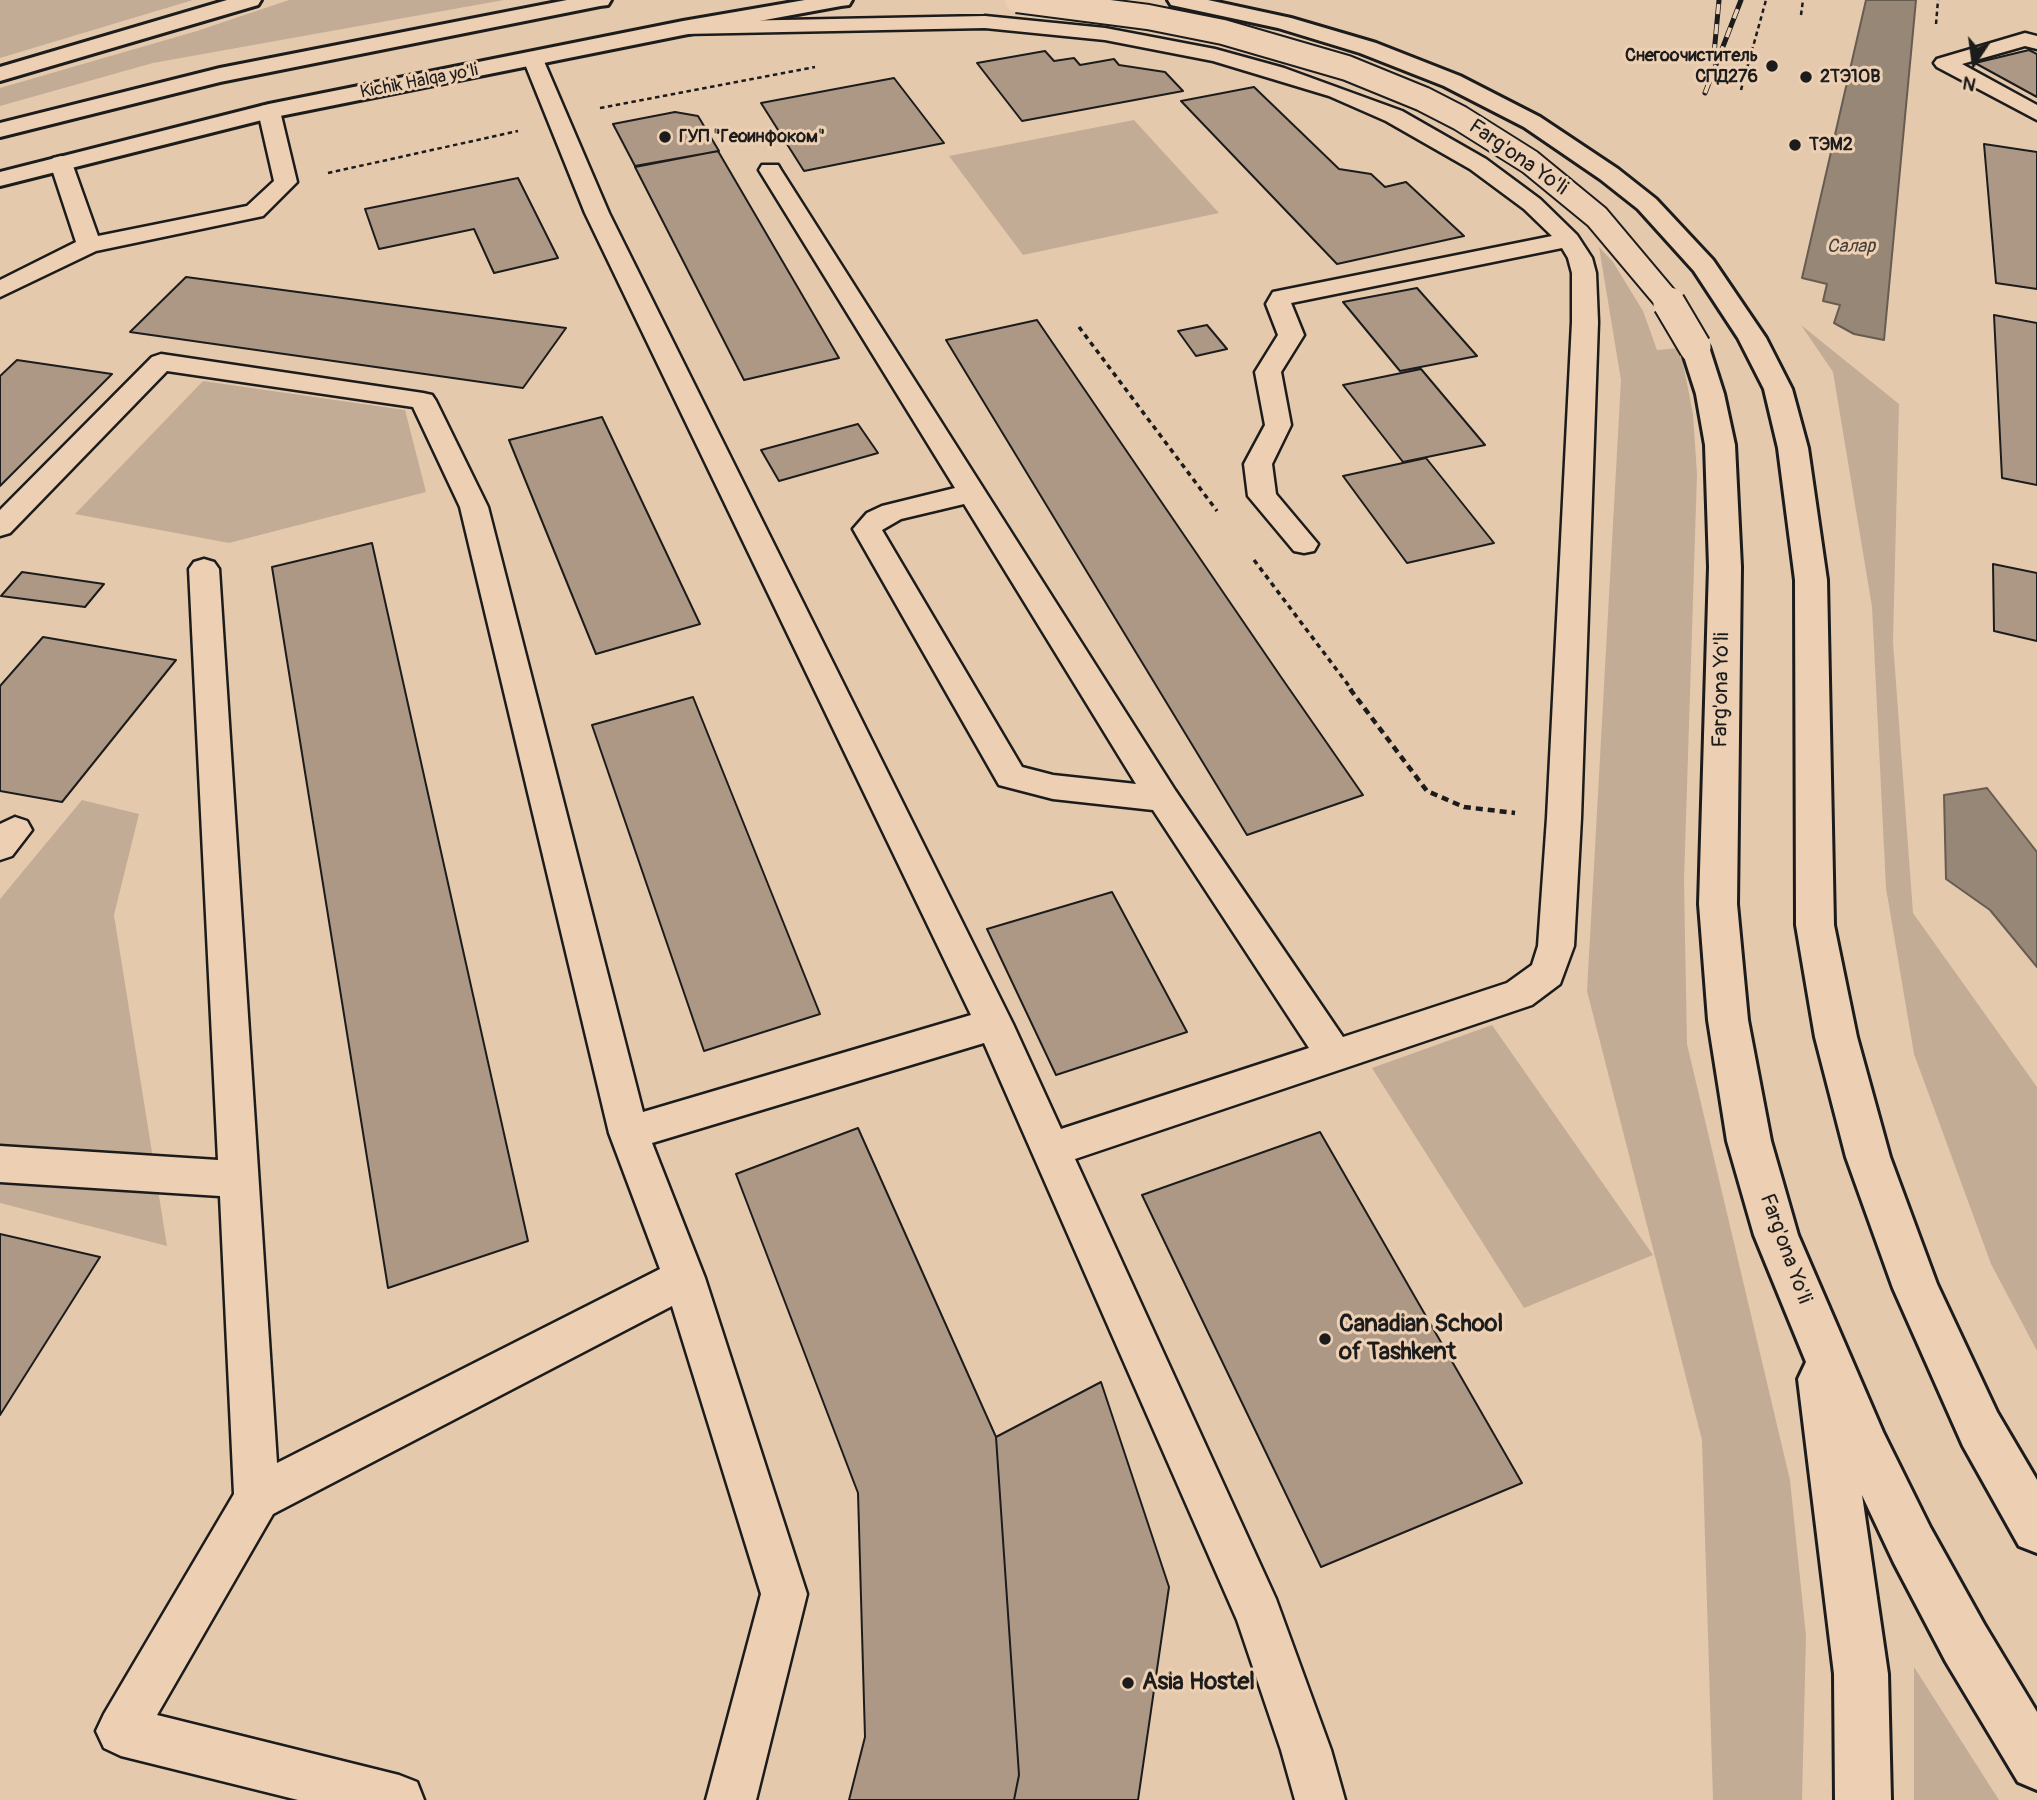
<!DOCTYPE html>
<html>
<head>
<meta charset="utf-8">
<style>
	body { margin:0 }
	#map { position:relative; width:2037px; height:1800px; overflow:hidden; background:#e5c9ad; font-family:Pangolin,sans-serif }
	canvas { display:block }
	.north { position:absolute; left:1939px; top:28px; width:70px; height:70px; -webkit-text-stroke:5px #edd0b3; paint-order:stroke; rotate:193deg; font-size:19px; font-weight:700; line-height:28px; text-align:center; color:#1c1c1c }
	.north::after { content:''; display:block; margin:auto; width:24px; height:32px; background:#1c1c1c; clip-path:polygon(50% 0,100% 100%,50% 72%,0 100%) }
</style>
</head>
<body>
<div id="map">
<canvas width="2037" height="1800"></canvas>
<div class="north">N</div>
</div>
<script>
const ctx = document.querySelector('canvas').getContext('2d');
ctx.lineJoin = 'round';
function fillPath(path, color) { ctx.fillStyle = color; ctx.fill(path, 'evenodd'); }
const shape = rows => new Path2D(rows.map(r => 'M' + r).join(''));
function strokePath(path, color, width, dash) { ctx.strokeStyle = color; ctx.lineWidth = width; ctx.lineCap = dash ? 'butt' : 'round'; ctx.setLineDash(dash || []); ctx.stroke(path); }
function drawText(font, color, halo, rows, align = 'center') {
  ctx.font = font + ' Pangolin,sans-serif'; ctx.lineWidth = 6; ctx.setLineDash([]); ctx.textBaseline = 'middle'; ctx.strokeStyle = halo; ctx.fillStyle = color; for (const [text, x, y, turn = 0] of rows) {
    ctx.save(); ctx.translate(x, y); ctx.rotate((+turn || 0) * Math.PI / 180); ctx.textAlign = isNaN(turn) ? turn : align; if (halo) ctx.strokeText(text, 0, 0); ctx.fillText(text, 0, 0); ctx.restore();
  }
}
const green = shape([
	[0,0,193,0,0,58],
	[289,0,504,0,153,63,0,106,0,88,197,31],
	[1134,120,1219,213,1023,255,949,156],
	[1599,247,1613,262,1643,311,1657,350,1680,348,1693,414,1697,474,1684,881,1687,1044,1790,1480,1806,1636,1802,1800,1713,1800,1702,1440,1587,991,1621,380],
	[1801,325,1899,404,1893,642,1913,913,2037,1087,2037,1351,1991,1264,1914,1054,1886,888,1872,607,1833,372],
	[203,381,405,410,426,492,229,543,75,514],
	[82,800,139,814,114,915,167,1246,0,1203,0,899],
	[1492,1025,1653,1255,1524,1308,1372,1068],
	[1914,1667,1999,1800,1914,1800]
]);
const water = shape([
	[1866,0,1916,0,1884,340,1854,334,1834,323,1840,305,1823,301,1827,284,1802,278,1866,0],
	[1987,788,2037,852,2037,967,1990,910,1946,879,1944,795,1987,788]
]);
const building = shape([
	[2029,50,2037,54,2037,97,1975,63,2029,50],
	[1045,51,1054,61,1074,58,1080,65,1114,59,1119,65,1165,72,1183,91,1022,121,977,63,1045,51],
	[894,78,944,143,804,171,761,103,894,78],
	[1254,87,1339,169,1371,174,1385,187,1406,182,1464,236,1337,264,1181,101,1254,87],
	[675,112,698,116,719,151,635,166,613,124,675,112],
	[1984,144,2037,152,2037,289,1996,283,1984,144],
	[718,151,839,358,744,380,635,167,718,151],
	[518,178,558,258,494,273,474,229,379,249,365,209,518,178],
	[186,277,566,328,523,388,130,332,186,277],
	[1417,288,1477,356,1400,371,1343,302,1417,288],
	[1994,315,2037,323,2037,485,2002,478,1994,315],
	[1037,320,1281,677,1363,795,1247,835,946,340,1037,320],
	[1207,325,1227,349,1196,356,1178,331,1207,325],
	[17,360,112,374,0,486,0,376,17,360],
	[1421,369,1485,445,1403,462,1343,385,1421,369],
	[602,417,700,624,596,654,509,440,602,417],
	[858,424,878,453,779,481,761,450,858,424],
	[1426,458,1494,543,1407,563,1343,476,1426,458],
	[372,543,528,1241,388,1288,272,567,372,543],
	[1993,564,2037,573,2037,641,1994,631,1993,564],
	[22,572,104,584,85,607,1,596,22,572],
	[43,637,176,660,62,802,0,791,0,686,43,637],
	[693,697,820,1014,704,1051,592,725,693,697],
	[1112,892,1187,1032,1056,1075,987,929,1112,892],
	[858,1128,996,1437,1019,1775,1014,1800,849,1800,865,1737,858,1493,736,1174,858,1128],
	[1320,1132,1522,1483,1321,1567,1142,1195,1320,1132],
	[0,1234,100,1257,0,1415,0,1234],
	[1101,1382,1169,1587,1138,1800,1014,1800,1019,1775,996,1437,1101,1382]
]);
const pathFar2 = shape([
	[1801,15,1803,0],
	[1936,24,1938,0],
	[1741,90,1766,0],
	[600,108,815,67],
	[328,173,518,131]
]);
const pathFar1 = shape([
	[1079,327,1217,511],
	[1254,560,1352,690]
]);
const path = shape([
	[1350,689,1427,791,1464,807,1515,813]
]);
const lane = shape([
	[985,16,1105,28,1215,49,1284,68,1402,111,1486,159,1540,199,1577,235,1592,258,1596,273,1598,322,1581,818,1574,946,1560,984,1532,1005,1075,1159,1276,1599,1331,1750,1345,1800,1295,1800,1281,1750,1237,1620,984,1043,652,1143,705,1278,807,1594,756,1800,706,1800,761,1594,672,1306,273,1514,157,1715,399,1775,417,1782,424,1800,298,1800,121,1756,104,1748,96,1731,104,1714,234,1494,220,1196,0,1182,0,1146,218,1160,189,569,194,562,204,559,214,562,219,569,277,1463,660,1269,609,1133,460,507,413,407,167,371,10,533,0,536,0,510,152,357,161,354,423,393,432,395,436,401,488,507,643,1112,971,1015,585,213,523,59,526,55,533,53,540,55,543,59,609,213,1013,1024,1061,1129,1309,1048,1153,810,1053,799,999,785,853,529,867,513,882,506,955,488,759,170,762,165,778,165,781,170,1175,790,1343,1037,1507,983,1532,965,1538,946,1547,818,1572,322,1572,273,1568,258,1562,248,1291,303,1304,335,1281,372,1291,425,1272,464,1276,494,1318,544,1314,551,1304,553,1294,551,1248,496,1244,464,1265,425,1255,372,1278,335,1266,304,1273,292,1552,236,1524,209,1470,169,1386,121,1329,96,1213,61,1105,40,985,28,683,34,676,32,673,28,676,24,683,22,985,16],
	[964,504,1136,784,1053,775,1022,767,882,530,901,519,964,504],
	[2025,33,2037,36,2037,49,2025,46,1962,64,2037,105,2037,120,1937,67,1934,63,1937,59,2025,33],
	[269,105,277,106,280,111,297,182,263,216,96,251,0,297,0,280,76,242,50,163,53,158,61,156,69,158,72,163,98,236,247,206,274,181,258,111,261,106,269,105],
	[15,817,27,821,32,830,12,856,0,860,0,824,15,817]
]);
const primary = shape([
	[1168,0,1208,0,1291,18,1376,43,1460,76,1540,117,1618,169,1656,199,1713,260,1766,338,1792,389,1808,448,1827,580,1834,925,1857,1037,1890,1157,1937,1284,1997,1412,2037,1480,2037,1553,2019,1546,1963,1446,1893,1288,1846,1157,1815,1037,1796,925,1795,580,1778,448,1764,389,1738,338,1694,271,1638,209,1600,179,1524,127,1444,86,1360,53,1278,28,1171,5,1168,0],
	[1695,339,1705,341,1709,347,1724,394,1735,445,1741,567,1737,904,1748,1020,1771,1141,1798,1235,1883,1432,1930,1527,1984,1624,2037,1712,2037,1790,2018,1782,1946,1662,1894,1563,1862,1495,1888,1674,1891,1800,1835,1800,1834,1674,1798,1379,1806,1362,1754,1235,1727,1141,1708,1020,1699,904,1709,567,1705,445,1696,394,1681,347,1685,341,1695,339]
]);
const highway = shape([
	[227,0,261,0,258,5,0,81,0,67,227,0],
	[567,0,611,0,608,5,600,6,220,82,0,137,0,123,220,68,567,0],
	[805,0,852,0,849,5,841,6,683,35,270,118,0,186,0,172,269,104,683,21,805,0]
]);
const rail = shape([
	[1714,54,1719,0],
	[1705,93,1741,0]
]);
const primaryBridgeFar1 = shape([
	[1017,0,1148,17,1223,32,1347,68,1423,99,1460,118,1530,162,1597,217,1671,305]
]);
const primaryBridge = shape([
	[1669,303,1695,347]
]);
const markers = [
	[1772,66,7,"#1c1c1c"],
	[1806,77,7,"#1c1c1c"],
	[665,137,7,"#1c1c1c"],
	[1795,145,7,"#1c1c1c"],
	[1325,1339,7,"#1c1c1c"],
	[1128,1683,7,"#1c1c1c"]
];
const farPoinames = [
	["Снегоочиститель",1758,56,"right"],
	["СПД276",1758,77,"right"],
	["2ТЭ10В",1820,77],
	["ГУП \"Геоинфоком\"",679,137],
	["ТЭМ2",1809,145]
];
const farStreetnames = [
	["Kichik Halqa yo'li",419,82,-11]
];
const farWaternames = [
	["Салар",1851,247]
];
const streetNames = [
	["Farg'ona Yo'li",1518,158,35],
	["Farg'ona Yo'li",1722,690,-89],
	["Farg'ona Yo'li",1785,1249,70]
];
const nearPoinames = [
	["Canadian School",1339,1325],
	["of Tashkent",1339,1353],
	["Asia Hostel",1142,1683]
];
fillPath(green, '#c3ac95');
fillPath(water, '#978776');
strokePath(water, '#665c52', 2);
fillPath(building, '#ac9885');
strokePath(building, '#1c1c1c', 2);
strokePath(lane, '#1c1c1c', 5);
strokePath(primary, '#1c1c1c', 6);
strokePath(highway, '#1c1c1c', 6);
strokePath(pathFar2, '#1c1c1c', 2.5, [4.5, 3.5]);
strokePath(pathFar1, '#1c1c1c', 3.5, [5, 4.5]);
strokePath(path, '#1c1c1c', 4.5, [7, 5]);
fillPath(lane, '#edd0b3');
fillPath(primary, '#edd0b3');
fillPath(highway, '#edd0b3');
strokePath(rail, '#1c1c1c', 5);
strokePath(rail, '#edd0b3', 3.5, [10]);
strokePath(primaryBridgeFar1, '#1c1c1c', 28, []);
strokePath(primaryBridge, '#1c1c1c', 35, []);
strokePath(primaryBridgeFar1, '#edd0b3', 24);
strokePath(primaryBridge, '#edd0b3', 31);
for (const [x, y, r, color] of markers) { const dot = new Path2D(); dot.arc(x, y, r, 0, 2 * Math.PI); ctx.fillStyle = color; ctx.fill(dot); strokePath(dot, '#edd0b3', 2.5); }
drawText('bold 18px', '#1c1c1c', '#edd0b3', farPoinames, 'left');
drawText('18px', '#1c1c1c', '#edd0b3', farStreetnames);
drawText('italic 19px', '#47413c', '#edd0b3', farWaternames);
drawText('21px', '#1c1c1c', '#edd0b3', streetNames);
drawText('bold 24px', '#1c1c1c', '#edd0b3', nearPoinames, 'left');
</script>
</body>
</html>
